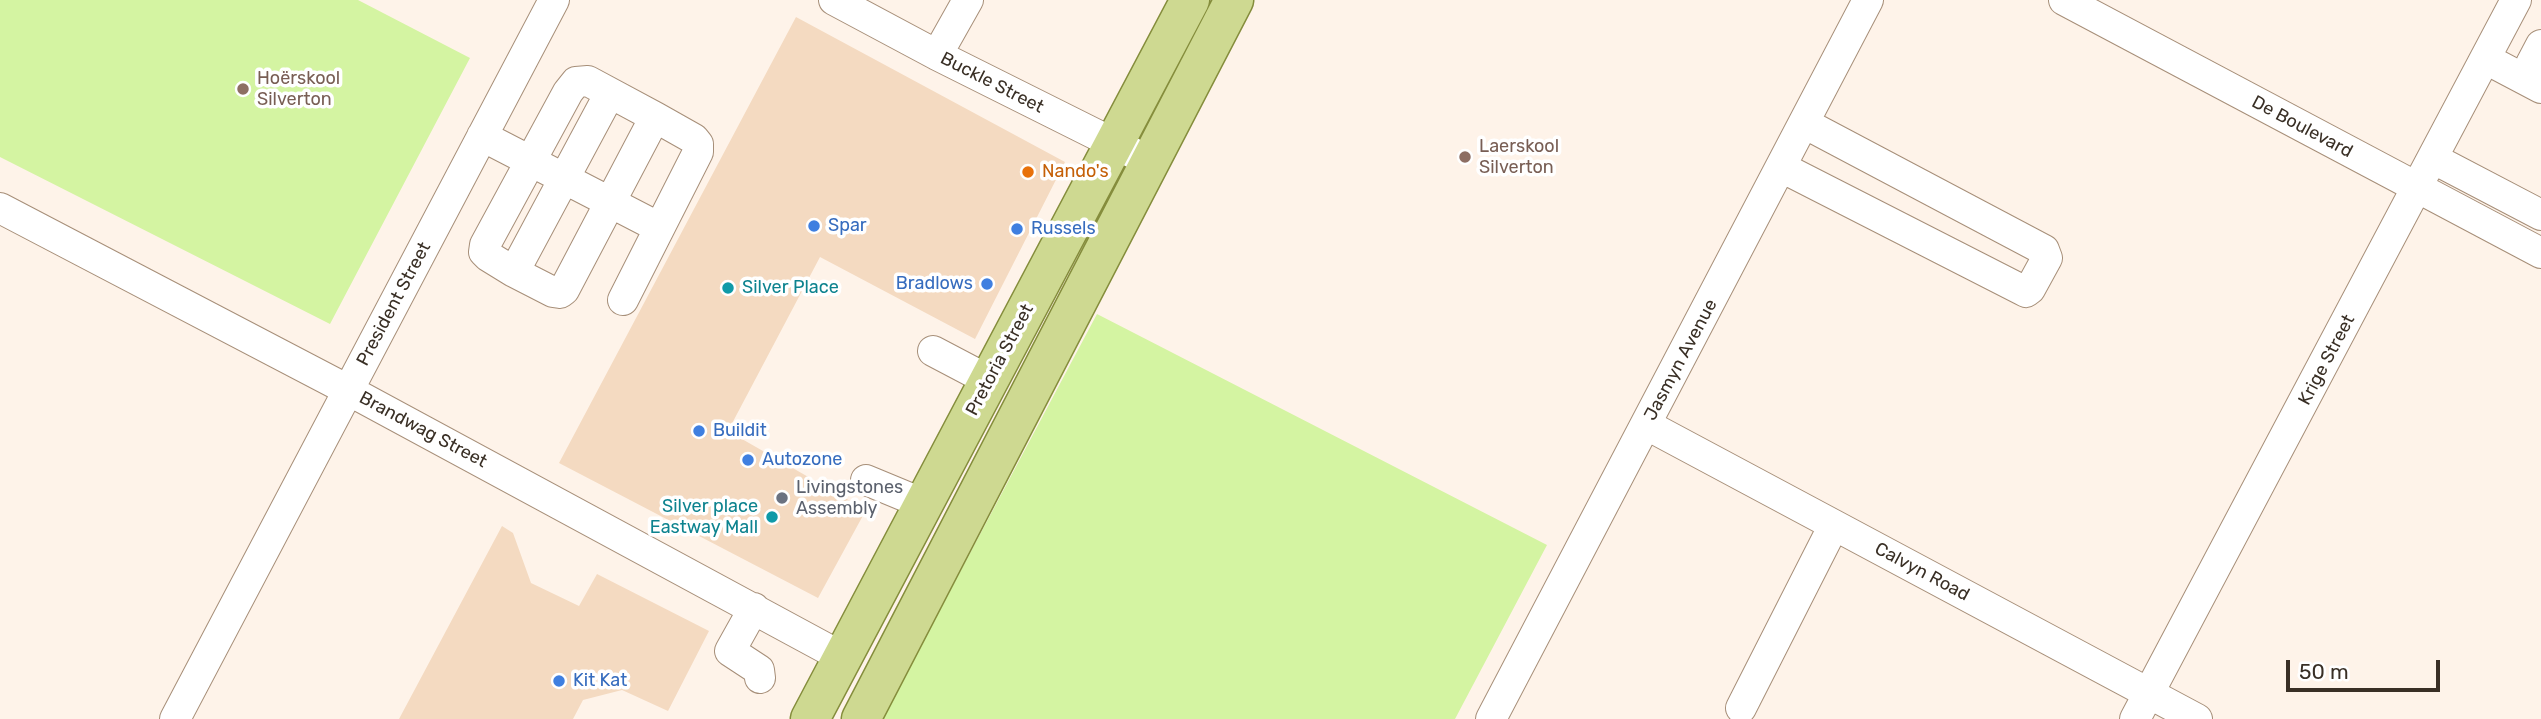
<!DOCTYPE html>
<html>
<head>
<meta charset="utf-8">
<style>
	body { margin:0 }
	#map { position:relative; width:2541px; height:719px; overflow:hidden; background:#fef3e9; font-family:Rubik,sans-serif }
	canvas { display:block }
	.scale { position:absolute; left:2286px; top:660px; width:154px; height:32px; box-sizing:border-box; border:4px solid #392f25; border-top:0; padding-left:9px; font-size:21px; line-height:24px; white-space:nowrap; color:#392f25; -webkit-text-stroke:5px #fff; paint-order:stroke }
</style>
</head>
<body>
<div id="map">
<canvas width="2541" height="719"></canvas>
<div class="scale">50 m</div>
</div>
<script>
const ctx = document.querySelector('canvas').getContext('2d');
ctx.lineJoin = 'round';
function fillPath(path, color) { ctx.fillStyle = color; ctx.fill(path, 'evenodd'); }
const shape = rows => new Path2D(rows.map(r => 'M' + r).join(''));
function strokePath(path, color, width, dash) { ctx.strokeStyle = color; ctx.lineWidth = width; ctx.lineCap = dash ? 'butt' : 'round'; ctx.setLineDash(dash || []); ctx.stroke(path); }
function drawText(font, color, halo, rows, align = 'center') {
  ctx.font = font + ' Rubik,sans-serif'; ctx.lineWidth = 7; ctx.setLineDash([]); ctx.textBaseline = 'middle'; ctx.strokeStyle = halo; ctx.fillStyle = color; for (const [text, x, y, turn = 0] of rows) {
    ctx.save(); ctx.translate(x, y); ctx.rotate((+turn || 0) * Math.PI / 180); ctx.textAlign = isNaN(turn) ? turn : align; if (halo) ctx.strokeText(text, 0, 0); ctx.fillText(text, 0, 0); ctx.restore();
  }
}
const green = shape([
	[0,0,358,0,470,58,330,324,0,157],
	[1097,314,1547,545,1455,719,882,719]
]);
const building = shape([
	[796,17,1065,162,975,339,820,257,728,431,866,510,818,598,559,463],
	[502,526,513,533,531,583,579,606,597,574,709,631,668,711,622,690,583,700,573,719,399,719]
]);
const minor = shape([
	[834,0,937,55,1133,153],
	[2064,0,2541,253],
	[937,55,968,0],
	[2486,59,2541,88],
	[2531,64,2541,45],
	[482,136,658,227],
	[2434,159,2541,215],
	[1781,167,2022,290,2026,292,2030,289,2047,258,2044,250,1804,123],
	[0,208,348,390,842,657],
	[514,272,610,93],
	[623,300,698,152,698,144,694,139,655,117,588,81,576,82,568,92,485,245,484,252,488,256,514,272,553,292,560,293,564,290,655,117],
	[933,351,990,381],
	[1647,425,2197,719],
	[866,480,924,504],
	[754,608,730,651,759,670,760,678],
	[1741,708,1834,525],
	[175,719,554,0],
	[1491,719,1868,0],
	[2135,719,2516,0]
]);
const major = shape([
	[810,719,1190,0],
	[861,719,1234,0]
]);
const markers = [
	[243,89,7,"#8d6e63"],
	[1465,157,7,"#8d6e63"],
	[1028,172,7,"#e8710a"],
	[814,226,7,"#3f7fe0"],
	[1017,229,7,"#3f7fe0"],
	[987,284,7,"#3f7fe0"],
	[728,288,7,"#0f9aa8"],
	[699,431,7,"#3f7fe0"],
	[748,460,7,"#3f7fe0"],
	[782,498,7,"#6b7280"],
	[772,517,7,"#0f9aa8"],
	[559,681,7,"#3f7fe0"]
];
const educationNames = [
	["Hoërskool",257,79],
	["Silverton",257,100],
	["Laerskool",1479,147],
	["Silverton",1479,168]
];
const streetNames = [
	["Buckle Street",992,83,27],
	["De Boulevard",2302,127,28],
	["President Street",394,304,-62],
	["Pretoria Street",1000,360,-62],
	["Jasmyn Avenue",1681,360,-62],
	["Krige Street",2327,360,-62],
	["Brandwag Street",423,430,28],
	["Calvyn Road",1922,572,28]
];
const foodNames = [
	["Nando's",1042,172]
];
const shopNames = [
	["Spar",828,226],
	["Russels",1031,229],
	["Bradlows",973,284,"right"],
	["Buildit",713,431],
	["Autozone",762,460],
	["Kit Kat",573,681]
];
const cultureNames = [
	["Silver Place",742,288],
	["Silver place",758,507,"right"],
	["Eastway Mall",758,528,"right"]
];
const worshipNames = [
	["Livingstones",796,488],
	["Assembly",796,509]
];
fillPath(green, '#d4f4a2');
fillPath(building, '#f4dac1');
strokePath(minor, '#a78f79', 32);
strokePath(major, '#858d3c', 41);
strokePath(minor, '#fff', 30);
strokePath(major, '#ced991', 38);
for (const [x, y, r, color] of markers) { const dot = new Path2D(); dot.arc(x, y, r, 0, 2 * Math.PI); ctx.fillStyle = color; ctx.fill(dot); strokePath(dot, '#fff', 2.5); }
drawText('18px', '#785e54', '#fff', educationNames, 'left');
drawText('18px', '#392f25', '#fff', streetNames);
drawText('18px', '#c56008', '#fff', foodNames, 'left');
drawText('18px', '#366cbe', '#fff', shopNames, 'left');
drawText('18px', '#0d838f', '#fff', cultureNames, 'left');
drawText('18px', '#5b616d', '#fff', worshipNames, 'left');
</script>
</body>
</html>
